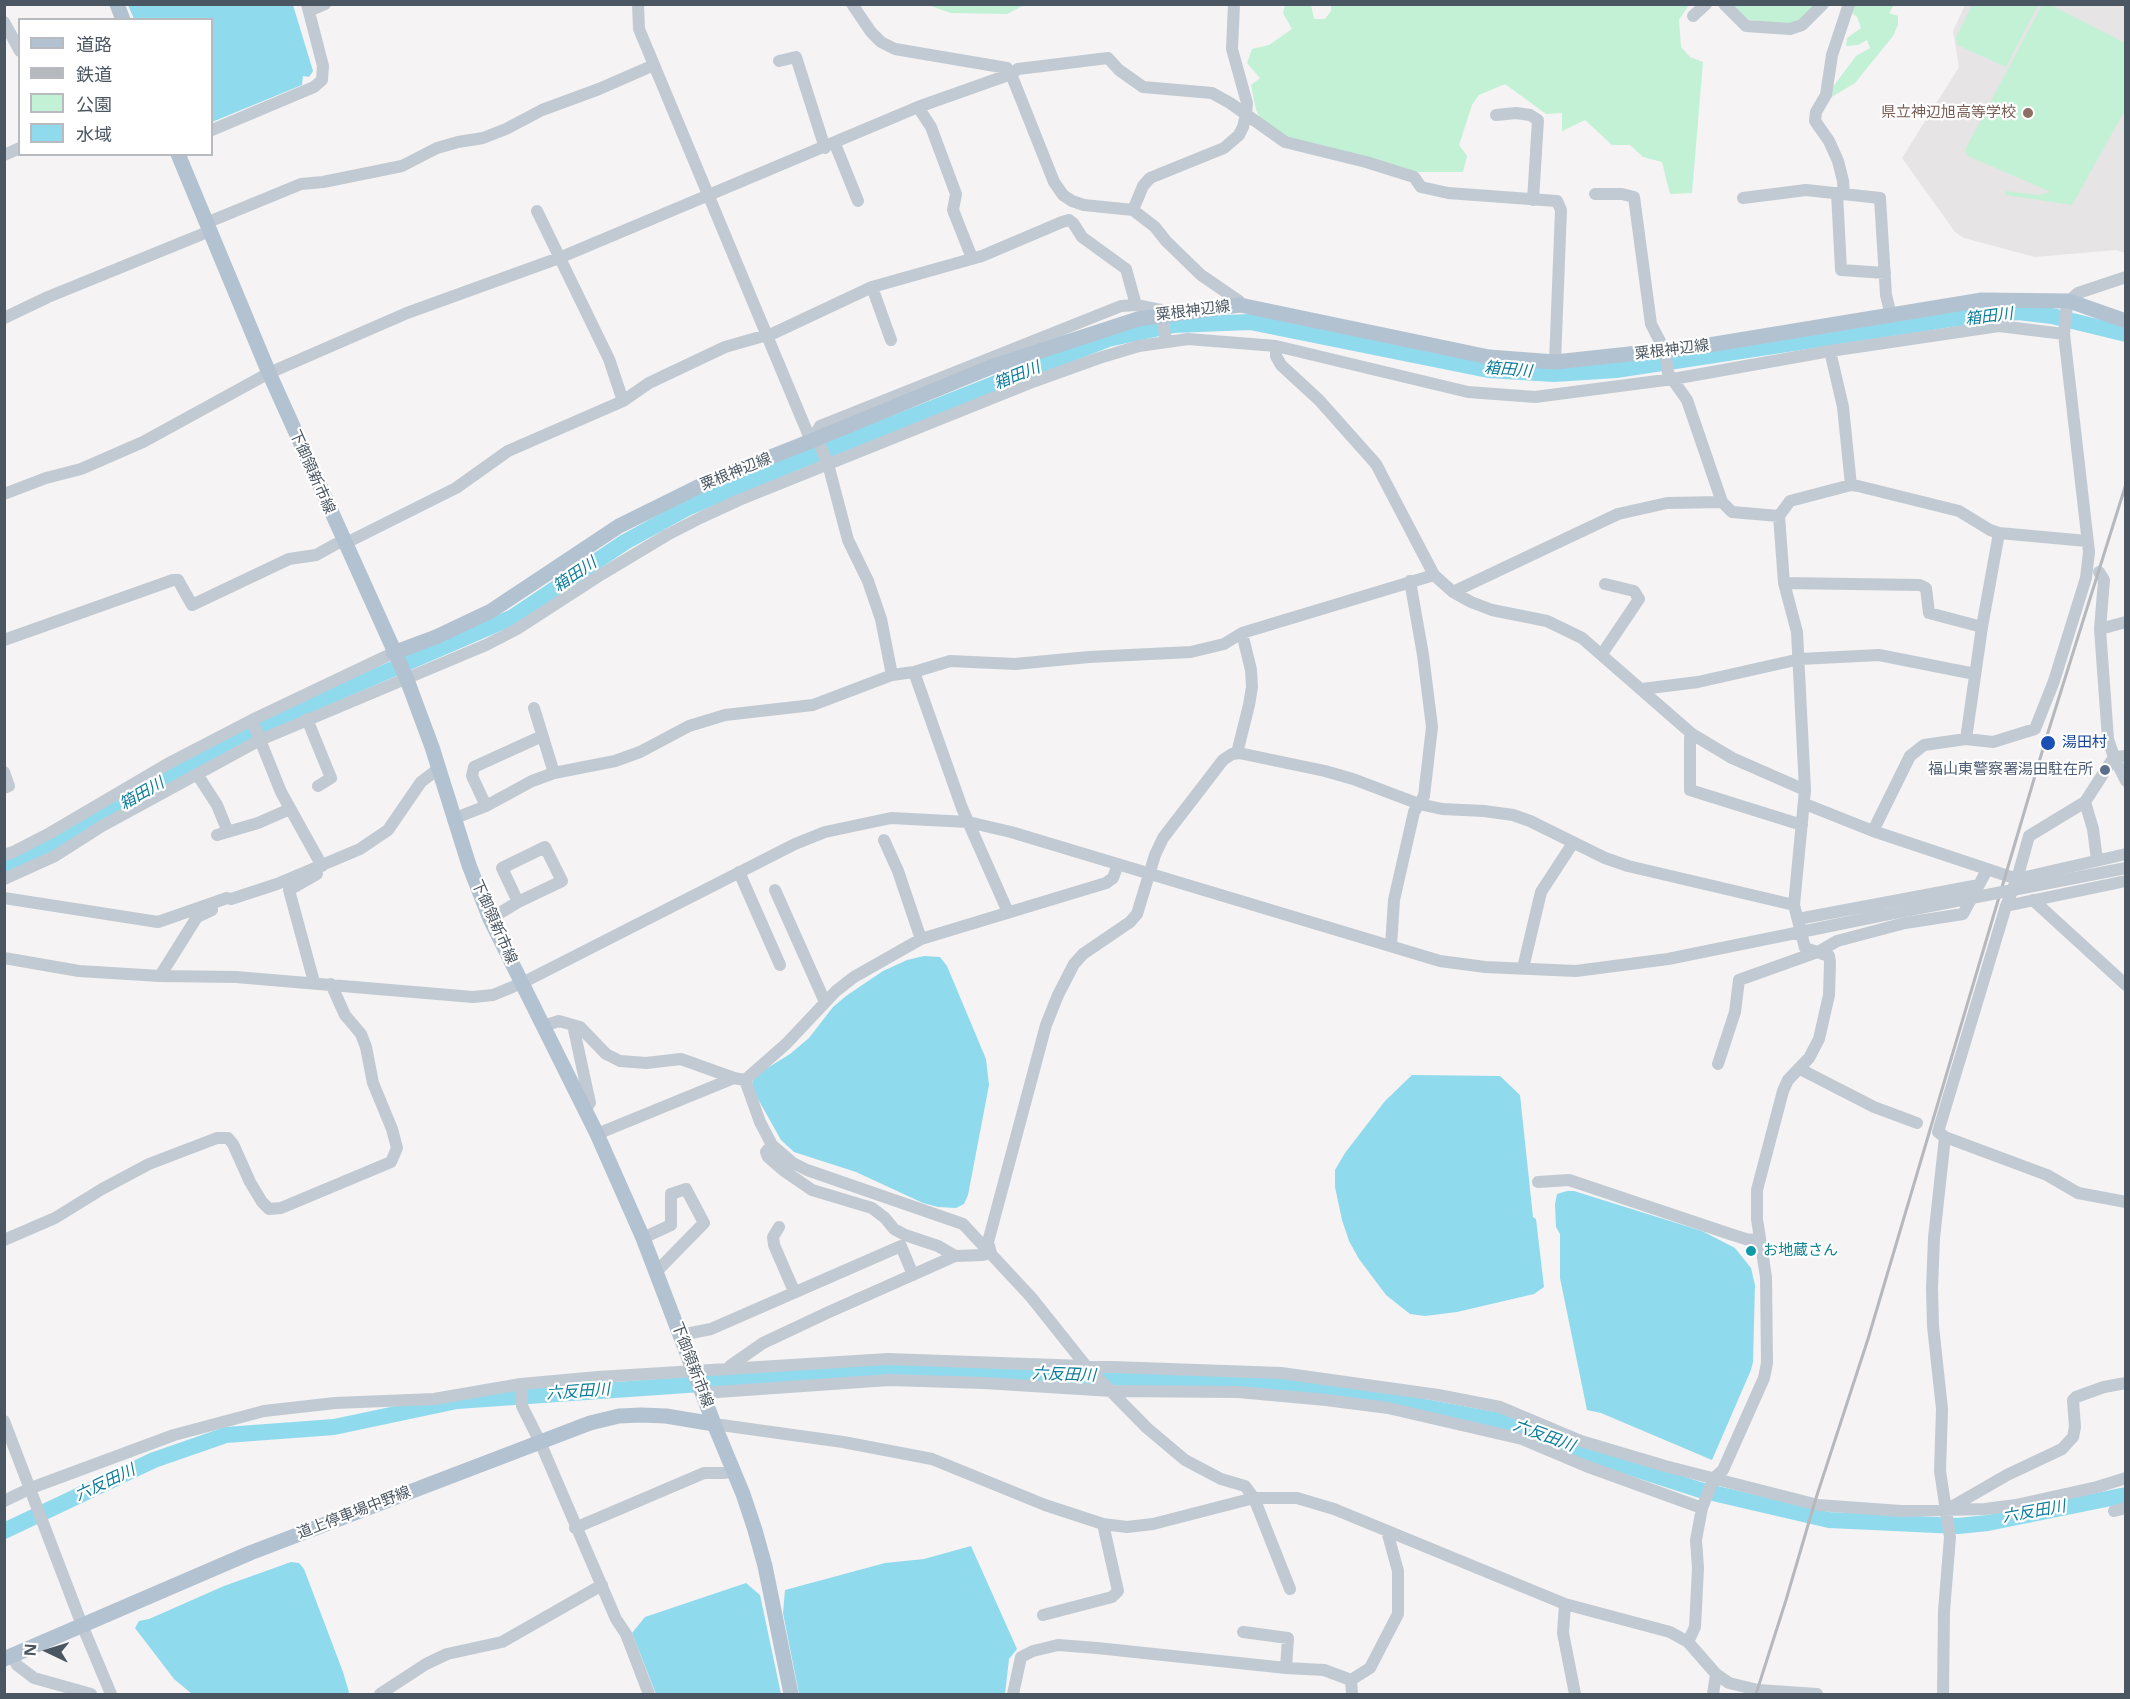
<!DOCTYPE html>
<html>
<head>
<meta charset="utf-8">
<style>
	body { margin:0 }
	#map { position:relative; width:2130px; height:1699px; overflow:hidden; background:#f5f3f3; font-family:"Noto Sans","Noto Sans JP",sans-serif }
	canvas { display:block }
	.frame { position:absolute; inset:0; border:6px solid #4a5661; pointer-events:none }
	.legend { position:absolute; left:18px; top:18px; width:195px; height:138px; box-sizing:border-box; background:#fff; border:2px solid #b7bbc0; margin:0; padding:8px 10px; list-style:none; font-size:18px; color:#4a5661 }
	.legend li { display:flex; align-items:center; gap:12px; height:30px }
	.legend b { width:30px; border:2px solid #b7bbc0 }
	.north { position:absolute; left:18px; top:1621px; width:60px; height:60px; -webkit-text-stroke:4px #fff; paint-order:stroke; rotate:274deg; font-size:16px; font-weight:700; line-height:24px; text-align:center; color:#4a5661 }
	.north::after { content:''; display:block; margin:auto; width:21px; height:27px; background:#4a5661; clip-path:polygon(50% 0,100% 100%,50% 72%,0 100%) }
</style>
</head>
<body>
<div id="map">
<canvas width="2130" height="1699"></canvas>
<div class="frame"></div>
<ul class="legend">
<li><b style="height:8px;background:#b3c2d1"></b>道路</li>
<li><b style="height:8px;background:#b5b8bd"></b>鉄道</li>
<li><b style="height:16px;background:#c3f1d5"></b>公園</li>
<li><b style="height:16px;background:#90daee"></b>水域</li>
</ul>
<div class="north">N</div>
</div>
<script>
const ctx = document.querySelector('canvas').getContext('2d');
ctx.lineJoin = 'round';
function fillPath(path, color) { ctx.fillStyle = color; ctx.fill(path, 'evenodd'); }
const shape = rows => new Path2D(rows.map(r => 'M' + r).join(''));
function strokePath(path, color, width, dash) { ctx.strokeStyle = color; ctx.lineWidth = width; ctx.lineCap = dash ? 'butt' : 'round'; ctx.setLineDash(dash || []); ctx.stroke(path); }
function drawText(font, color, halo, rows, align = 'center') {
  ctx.font = font + ' "Noto Sans","Noto Sans JP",sans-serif'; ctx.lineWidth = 4.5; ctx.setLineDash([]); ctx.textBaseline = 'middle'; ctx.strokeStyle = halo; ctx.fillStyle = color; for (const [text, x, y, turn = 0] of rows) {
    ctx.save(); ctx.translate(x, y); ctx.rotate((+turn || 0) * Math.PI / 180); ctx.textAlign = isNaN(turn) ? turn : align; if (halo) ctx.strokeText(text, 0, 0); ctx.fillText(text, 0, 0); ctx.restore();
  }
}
const education = shape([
	[1965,5,2125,5,2125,253,2116,250,2035,257,1964,238,1955,232,1902,158,1959,67,1953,31]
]);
const green = shape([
	[1331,4,1689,5,1679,20,1681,47,1690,57,1703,62,1692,193,1670,194,1662,162,1643,157,1630,145,1612,145,1585,120,1562,131,1562,113,1546,114,1505,84,1479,95,1472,105,1459,145,1467,156,1463,172,1415,172,1286,139,1261,120,1256,110,1251,85,1260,78,1247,63,1252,49,1269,45,1292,29,1283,13,1285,5,1311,5,1314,19,1325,19,1331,11],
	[928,5,1024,5,1007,14,951,13],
	[1728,5,1816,5,1794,26,1745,19],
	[1851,5,1894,5,1889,13,1898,16,1898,25,1893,36,1855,83,1830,98,1832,88,1856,56,1870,48,1867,40,1858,45,1846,46,1847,38,1861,28,1857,17,1852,13],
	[1972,5,2038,5,2006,67,1957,45,1956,37],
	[2042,5,2051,5,2125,43,2125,110,2072,205,2005,195,2006,191,2038,195,2051,192,1968,156,1965,150]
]);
const water = shape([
	[128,5,293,5,313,71,309,77,303,76,302,85,212,122,212,20,134,19],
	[924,956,940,957,947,966,986,1059,989,1085,968,1195,964,1204,956,1208,938,1207,923,1203,856,1172,794,1152,781,1140,754,1092,752,1083,756,1075,790,1054,809,1038,833,1007,846,996,883,971,907,960],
	[1412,1075,1500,1076,1520,1095,1533,1217,1536,1219,1544,1287,1534,1294,1457,1312,1425,1316,1410,1314,1386,1295,1359,1259,1349,1241,1342,1220,1335,1187,1335,1170,1345,1153,1385,1101],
	[1567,1191,1574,1191,1702,1231,1735,1248,1751,1268,1755,1285,1753,1362,1751,1370,1712,1460,1601,1413,1587,1410,1560,1278,1560,1234,1556,1227,1555,1204,1557,1194],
	[971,1546,1017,1649,1009,1659,1005,1694,799,1694,783,1613,785,1590,885,1563,924,1559],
	[291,1562,299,1563,304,1569,343,1672,349,1692,348,1694,192,1694,174,1679,135,1628,139,1621,149,1619,224,1586],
	[746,1583,760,1595,781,1694,656,1694,632,1633,645,1617]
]);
const river = shape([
	[4,868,27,859,263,725,513,617,625,542,689,507,794,463,1108,339,1174,325,1250,322,1488,370,1554,374,1616,370,1951,319,2018,312,2052,316,2126,334],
	[4,1531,154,1460,226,1435,334,1427,457,1401,873,1372,1024,1374,1307,1385,1517,1424,1598,1457,1700,1490,1829,1520,1958,1526,1988,1523,2126,1495]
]);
const minor = shape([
	[638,4,639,29,811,441],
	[852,4,871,32,881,42,895,49,1007,68,1011,74,1054,182,1063,195,1072,201,1084,205,1133,210,1155,227,1166,241,1201,275,1239,301,1240,305],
	[1724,4,1746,26,1790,29,1802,25,1823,4],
	[309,11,325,4],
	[1693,16,1706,4],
	[4,22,20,51],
	[779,61,796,57,825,148],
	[918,107,931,127,956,194,953,210,972,258],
	[1496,115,1516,113,1530,115,1538,120,1533,200],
	[212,130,314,87,322,80,323,66,307,4],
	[835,144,858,201],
	[4,155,20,148],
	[1837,193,1841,270,1885,273],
	[1595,194,1622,194,1634,197,1651,324,1665,351,1668,373,1687,400,1722,502,1732,512,1779,516],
	[1844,194,1843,181,1838,161,1829,141,1815,121,1816,112,1826,95,1832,55,1849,4],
	[1743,198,1806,190,1880,198,1886,295,1891,315],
	[1133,210,1143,186,1150,178,1224,148,1239,135,1243,127,1246,115,1247,103,1232,49,1234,4],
	[537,211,609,359,623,401],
	[206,223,301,184,323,182,402,166,437,148,458,142,483,138,506,129,542,110,599,89,654,65],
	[872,287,891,340],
	[4,318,48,297,210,231],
	[1276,346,1276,356,1281,365,1319,400,1376,464,1434,575,1453,592,1471,602,1492,610,1547,621,1582,638,1692,734,1732,758,1805,790],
	[1830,351,1843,407,1851,485],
	[817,439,828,464,848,540,868,581,881,619,892,675],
	[811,441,820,426,1121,306,1136,305,1161,310,1166,341],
	[4,494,46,478,81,469,143,442,269,373,407,313,559,258,918,107,1011,74,1018,69,1108,58,1119,70,1143,87,1212,93,1230,103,1285,142,1366,162,1414,177,1421,187,1448,193,1557,201,1561,210,1555,362],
	[2099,572,2104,580,2100,629,2108,739,2114,757,2126,781],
	[1784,583,1920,585,1926,588,1929,613,1982,627],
	[1453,592,1618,514,1667,503,1722,502],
	[2100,629,2126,622],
	[4,640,173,580,178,580,192,605,289,559,316,555,336,544,352,540,456,488,508,451,623,401,649,383,725,347,774,333,872,287,982,256,1062,222,1069,220,1073,223,1082,237,1126,269,1136,305],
	[1602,654,1639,599,1634,591,1605,584],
	[914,672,962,808,1008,912],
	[1642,689,1698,682,1800,659,1879,655,1975,674],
	[534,708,554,773],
	[307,719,331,778,318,786],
	[252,720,281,792,322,866],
	[1692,734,1690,738,1690,790,1802,825],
	[1966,739,1982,627,1999,533],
	[1237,753,1249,705,1252,687,1251,670,1242,633],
	[2114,757,2085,802,2029,836,2017,879,2006,906,1938,1132,1945,1137,2047,1175,2078,1193,2126,1202],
	[2114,757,2126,756],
	[4,772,9,786,4,788],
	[197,774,217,805,228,832],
	[2085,802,2093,829,2097,860],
	[1805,804,1873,831,2017,879,2126,854],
	[486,806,472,776,474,767,542,736],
	[453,819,486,806,532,781,554,773,615,761,640,752,689,726,725,715,813,705,892,675,914,672,950,661,1015,664,1089,657,1191,652,1224,644,1242,633,1434,575],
	[1873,831,1910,756,1924,745,1966,739,1993,742,2035,729,2054,681,2086,578,2089,552,2064,334,2067,305,2069,301,2078,293,2126,277],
	[217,835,258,823,290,809],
	[884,840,898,871,921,939],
	[4,855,13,852,50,833,171,762,252,720,393,653],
	[739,872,780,965],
	[4,879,55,856,102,826,260,740,486,645,517,629,602,574,667,535,700,518,739,500,1035,381,1099,358,1139,346,1188,339,1276,346,1468,392,1535,397,1673,379,1830,351,1999,326,2064,334],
	[775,890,825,1002],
	[4,898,158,922,227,898,231,899,277,884,360,849,388,830,421,782,438,769],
	[2033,900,2126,985],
	[2006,906,2126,881],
	[490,919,518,902,562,881,545,847,502,868,518,902],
	[1798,919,1979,885],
	[1391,946,1394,900,1414,812,1424,796,1432,727,1423,655,1410,581],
	[4,958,79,971,160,976,236,977,473,997,493,995,522,983,795,844,825,832,891,818,968,822,1011,832,1440,961,1485,967,1576,971,1668,959,1884,915],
	[1523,968,1541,892,1573,843],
	[160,976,197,917,212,910],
	[314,982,289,890,317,874],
	[573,1025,590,1103,585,1109],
	[543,1026,559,1021,580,1027,606,1054,620,1061,646,1063,681,1059,734,1078,745,1080,786,1044,836,991,854,977,921,939,1106,883,1113,878,1118,864],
	[1718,1064,1735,1012,1739,980,1820,951,1837,941,1905,923,1963,914,1987,870],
	[1800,1069,1874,1107,1917,1123],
	[745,1080,760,1122,772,1145,793,1163,807,1170,963,1224,1031,1297,1086,1366,1147,1428,1185,1460,1221,1479,1245,1486,1254,1498,1290,1589],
	[597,1134,734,1078],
	[772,1145,766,1152,768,1157,783,1170,812,1190,872,1208,885,1218,894,1229,905,1235,938,1246,955,1256],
	[1538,1182,1569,1180,1733,1235,1749,1240,1760,1238],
	[779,1227,773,1237,774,1245,794,1291],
	[643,1238,671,1225,671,1194,686,1189,704,1223,656,1272],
	[4,1240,55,1218,102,1189,149,1164,217,1138,228,1138,233,1144,250,1182,262,1202,269,1209,281,1208,391,1162,397,1148,392,1129,373,1083,366,1047,361,1034,345,1015,331,984],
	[991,1253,988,1242,1046,1025,1058,995,1074,964,1083,954,1130,922,1137,914,1155,855,1163,838,1223,760,1232,754,1239,753,1325,771,1353,779,1419,804,1442,809,1484,811,1513,815,1530,821,1605,858,1628,866,1794,905],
	[681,1335,711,1329,901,1246,913,1275],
	[730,1369,730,1366,763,1343,829,1312,955,1256,983,1255,991,1253],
	[521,1384,522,1406,540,1442,616,1619,626,1634,649,1694],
	[703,1393,889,1380,984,1383,1112,1391,1238,1392,1326,1400,1388,1408,1522,1439,1586,1466,1702,1508],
	[4,1421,82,1625,111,1694],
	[714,1424,843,1442,932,1459,1045,1505,1103,1524,1127,1527,1153,1524,1254,1498,1297,1498,1334,1509,1565,1604,1670,1632,1688,1642,1716,1674,1729,1683,1758,1690,1817,1694],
	[4,1501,31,1488,174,1435,264,1411,335,1403,434,1399,521,1384,598,1377,888,1359,1281,1373,1438,1395,1500,1407,1581,1441,1665,1466,1818,1505,1901,1511,1985,1509,2016,1505,2097,1487,2126,1478],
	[1948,1509,2007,1475,2062,1449,2073,1437,2075,1427,2073,1400,2076,1397,2104,1387,2126,1383],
	[2114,1511,2126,1508],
	[575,1528,704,1473,725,1473,733,1470],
	[1565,1604,1563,1633,1575,1694],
	[1043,1615,1112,1597,1118,1591,1103,1524],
	[1243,1632,1288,1638,1286,1668],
	[1688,1642,1695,1627,1698,1568,1696,1540,1702,1508,1714,1478,1723,1470,1764,1378,1767,1363,1766,1277,1757,1219,1757,1190,1783,1091,1788,1080,1809,1058,1819,1039,1829,995,1830,962,1829,956,1805,948,1794,905,1805,790,1797,632,1784,583,1779,516,1790,501,1851,485,1858,486,1959,511,1990,530,1999,533,2087,541],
	[13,1656,17,1665,34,1678,91,1694],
	[1351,1680,1352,1694],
	[380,1694,426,1664,447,1654,502,1642,602,1585],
	[1013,1694,1021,1657,1033,1651,1058,1645,1097,1648,1286,1668,1324,1670,1351,1680,1370,1668,1398,1614,1398,1571,1387,1531],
	[1713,1694,1716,1674],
	[1943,1694,1944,1611,1950,1537,1940,1471,1942,1409,1933,1326,1932,1288,1934,1238,1945,1137]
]);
const major = shape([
	[117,4,123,20],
	[178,154,269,373,406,677,432,747,469,865,490,919,597,1134,643,1238,714,1424,743,1494,755,1530,765,1566,791,1694],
	[393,653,436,637,491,611,619,526,710,481,811,441,991,367,1138,319,1240,305,1489,357,1555,362,1703,346,1982,300,2069,301,2126,321],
	[4,1659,250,1553,590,1423,619,1416,641,1415,666,1416,714,1424]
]);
const rail = shape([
	[1756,1694,1786,1600,1816,1498,1868,1339,2045,742,2126,484]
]);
const minorBridge = shape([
	[1884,915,2126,868]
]);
const markers = [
	[2028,113,6,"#8d6e63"],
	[2048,743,8,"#1a4fb4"],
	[2105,770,6,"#5c6f8a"],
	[1751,1251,6,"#0f9aa8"]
];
const educationNames = [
	["県立神辺旭高等学校",2016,113]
];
const streetNames = [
	["粟根神辺線",1193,311,-7],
	["粟根神辺線",1672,350,-7],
	["下御領新市線",312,472,66],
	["粟根神辺線",736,472,-22],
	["下御領新市線",494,922,66],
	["下御領新市線",692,1365,69],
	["道上停車場中野線",354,1513,-21]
];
const transitNames = [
	["湯田村",2062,743]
];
const serviceNames = [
	["福山東警察署湯田駐在所",2093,770]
];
const cultureNames = [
	["お地蔵さん",1763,1251]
];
const waterNames = [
	["箱田川",1989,317,-7],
	["箱田川",1508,370,5],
	["箱田川",1017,376,-22],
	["箱田川",575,575,-34],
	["箱田川",142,794,-30],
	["六反田川",1064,1375,2],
	["六反田川",578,1392,-4],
	["六反田川",1544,1436,20],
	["六反田川",105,1483,-25],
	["六反田川",2034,1512,-10]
];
fillPath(education, '#e6e4e5');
fillPath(green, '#c3f1d5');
fillPath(water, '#90daee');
strokePath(river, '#90daee', 16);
strokePath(minor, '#c1cad2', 12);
strokePath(major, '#b3c2d1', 15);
strokePath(rail, '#b5b8bd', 3);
strokePath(minorBridge, '#c1cad2', 12);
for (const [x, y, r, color] of markers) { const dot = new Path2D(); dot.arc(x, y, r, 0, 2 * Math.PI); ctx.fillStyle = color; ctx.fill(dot); strokePath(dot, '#fff', 2); }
drawText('15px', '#785e54', '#fff', educationNames, 'right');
drawText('15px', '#4a5661', '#fff', streetNames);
drawText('15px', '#164399', '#fff', transitNames, 'left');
drawText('15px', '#4e5e75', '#fff', serviceNames, 'right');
drawText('15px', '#0d838f', '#fff', cultureNames, 'left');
drawText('italic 16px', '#0c7c9b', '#fff', waterNames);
</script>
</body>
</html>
